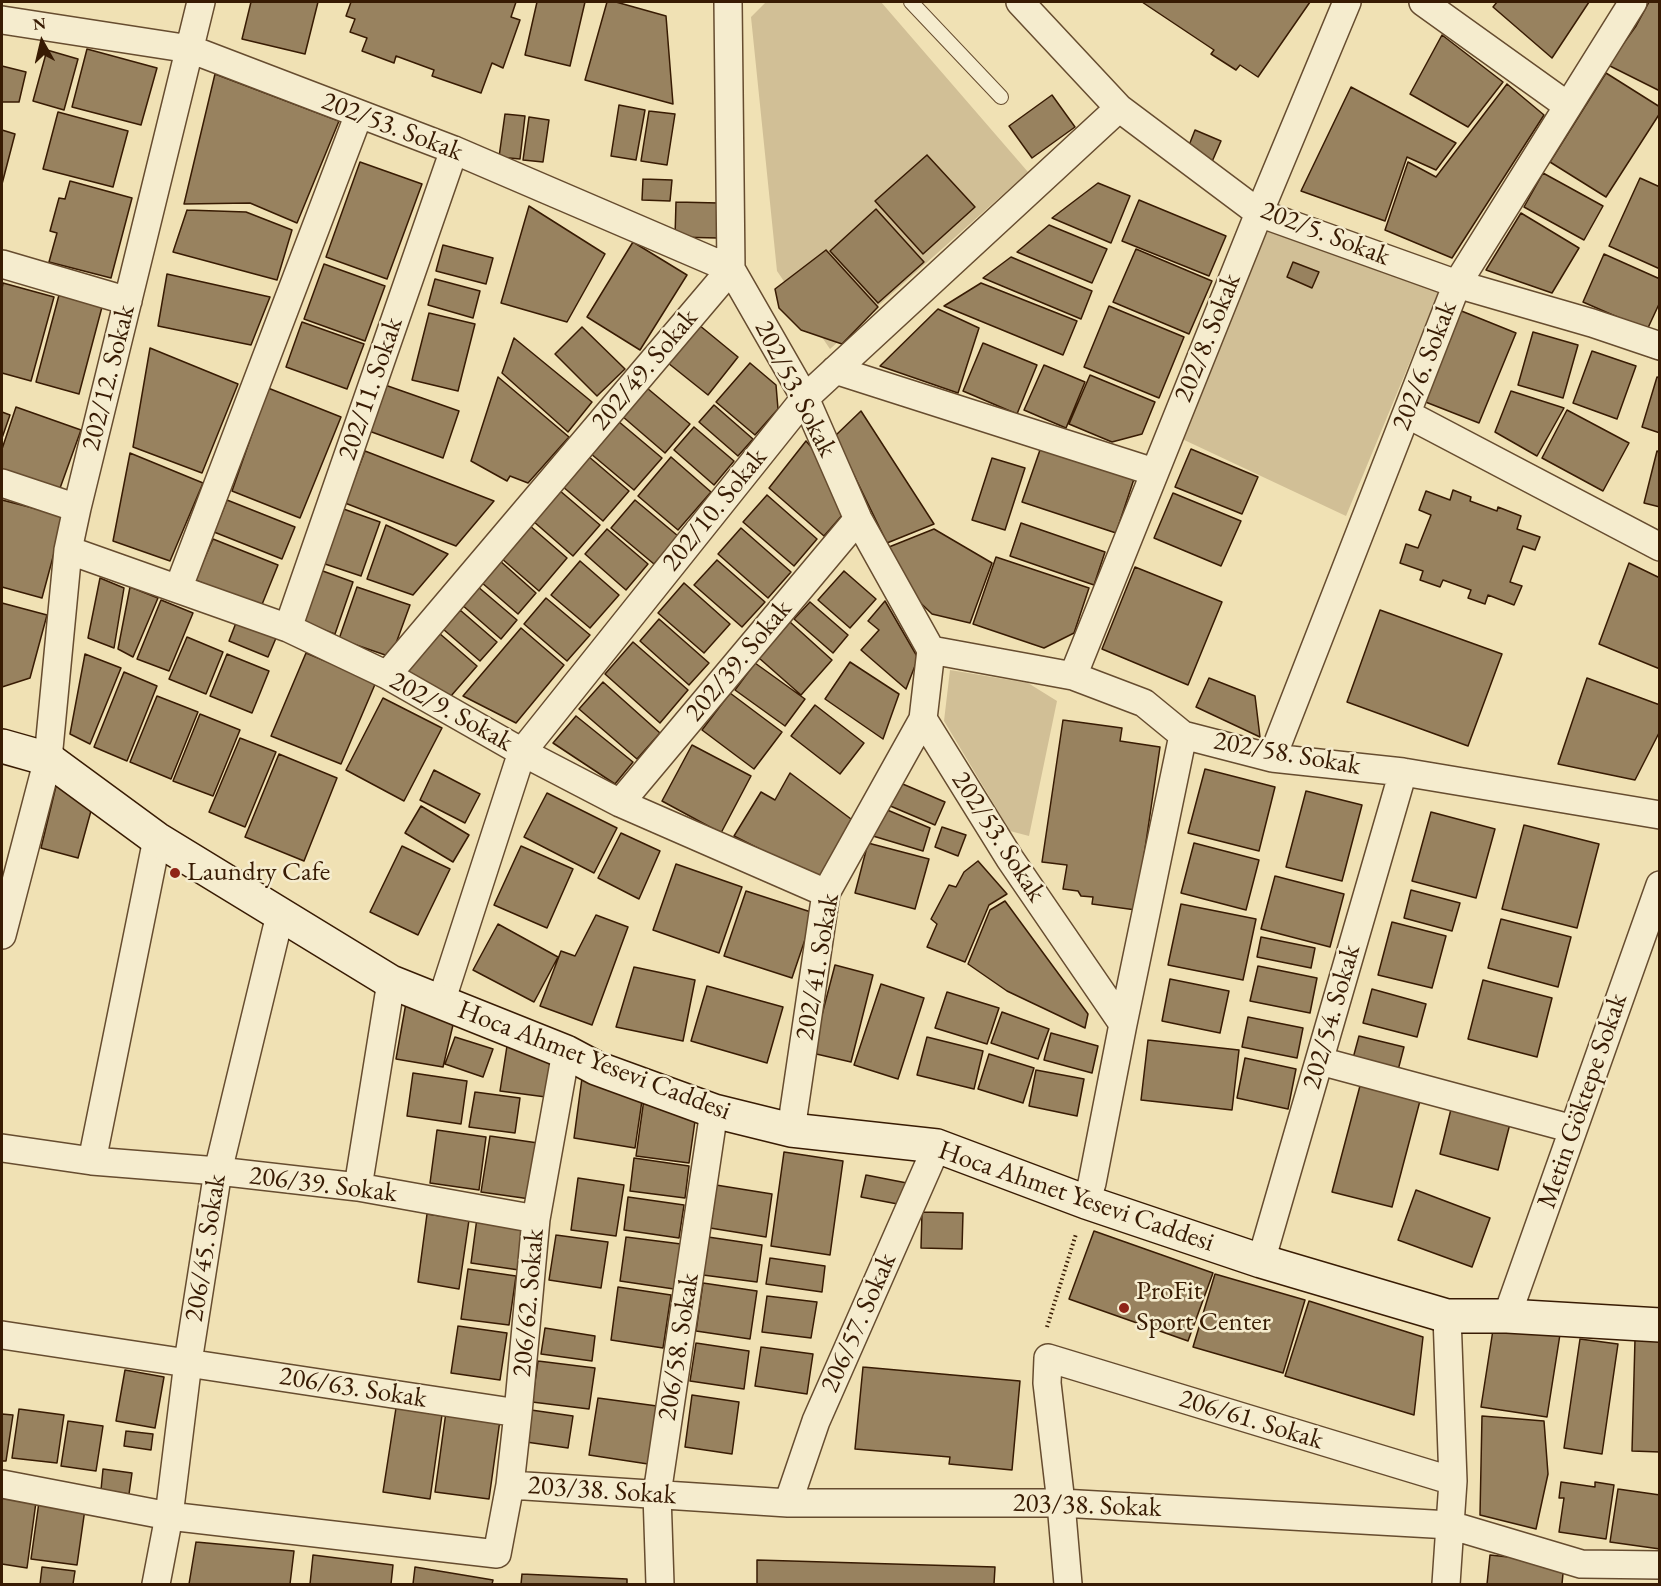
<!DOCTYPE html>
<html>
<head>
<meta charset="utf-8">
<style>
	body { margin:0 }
	#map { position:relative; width:1661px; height:1586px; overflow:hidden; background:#f0e1b4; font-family:"EB Garamond",serif }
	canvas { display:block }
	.frame { position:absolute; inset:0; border:3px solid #381b03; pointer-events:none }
	.north { position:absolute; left:12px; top:12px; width:60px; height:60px; -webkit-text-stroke:4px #f5ecce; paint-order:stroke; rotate:352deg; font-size:16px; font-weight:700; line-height:24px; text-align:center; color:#381b03 }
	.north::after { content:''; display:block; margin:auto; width:21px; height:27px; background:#381b03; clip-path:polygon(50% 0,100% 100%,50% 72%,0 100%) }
</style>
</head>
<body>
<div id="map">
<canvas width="1661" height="1586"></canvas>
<div class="frame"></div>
<div class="north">N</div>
</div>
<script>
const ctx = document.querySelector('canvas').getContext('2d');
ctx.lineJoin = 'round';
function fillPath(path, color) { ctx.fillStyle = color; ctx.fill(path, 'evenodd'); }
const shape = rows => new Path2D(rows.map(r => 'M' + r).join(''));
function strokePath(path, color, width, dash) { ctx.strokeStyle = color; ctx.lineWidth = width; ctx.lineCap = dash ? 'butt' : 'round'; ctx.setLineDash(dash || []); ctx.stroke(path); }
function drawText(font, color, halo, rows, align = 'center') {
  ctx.font = font + ' "EB Garamond",serif'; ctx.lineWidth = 5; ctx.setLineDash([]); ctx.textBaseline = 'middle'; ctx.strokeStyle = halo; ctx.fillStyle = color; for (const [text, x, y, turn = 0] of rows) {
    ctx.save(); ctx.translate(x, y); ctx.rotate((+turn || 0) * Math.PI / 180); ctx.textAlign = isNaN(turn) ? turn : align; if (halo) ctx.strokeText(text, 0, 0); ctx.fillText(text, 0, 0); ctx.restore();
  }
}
const green = shape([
	[766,2,881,2,1028,172,830,349,777,271,751,17],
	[1277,207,1441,287,1346,516,1180,438],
	[950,670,1028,683,1057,701,1029,836,1010,831,944,721]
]);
const building = shape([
	[251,2,318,2,305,54,242,39,251,2],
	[351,2,516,2,511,17,520,20,503,68,492,63,481,93,432,76,434,70,396,56,394,63,362,51,367,38,350,32,355,19,346,16,351,2],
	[537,2,585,2,570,66,525,55,537,2],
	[607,2,616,2,666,16,673,104,585,80,607,2],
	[1142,2,1310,2,1258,77,1240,65,1236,70,1211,54,1214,50,1142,2],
	[1497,2,1589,2,1552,58,1493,7,1497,2],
	[1649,2,1660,2,1660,91,1608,65,1636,26,1649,2],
	[1442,35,1503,82,1468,127,1410,94,1442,35],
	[87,49,157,68,141,125,72,107,87,49],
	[47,50,78,59,64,110,33,101,47,50],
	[2,66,26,72,19,102,2,102,2,66],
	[1606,73,1660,107,1660,113,1606,197,1550,162,1606,73],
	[215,74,339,121,297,223,250,203,184,204,215,74],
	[1507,84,1544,115,1452,258,1385,230,1408,162,1436,177,1507,84],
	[1351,87,1456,143,1436,170,1407,157,1385,221,1301,191,1351,87],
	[1052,95,1075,127,1032,158,1009,126,1052,95],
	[619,105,645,110,636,160,611,156,619,105],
	[649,111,675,114,667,165,641,161,649,111],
	[58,112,128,131,113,187,43,169,58,112],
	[505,114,525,116,520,159,499,157,505,114],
	[529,117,549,120,543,162,523,160,529,117],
	[2,130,15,134,2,184,2,130],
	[1195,130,1221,141,1211,164,1186,153,1195,130],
	[927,155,975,207,923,254,875,201,927,155],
	[360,162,422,184,387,279,326,257,360,162],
	[1543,173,1603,206,1584,240,1524,207,1543,173],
	[1640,178,1660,187,1660,269,1609,246,1640,178],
	[643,179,672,180,670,201,642,200,643,179],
	[70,181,132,198,111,278,49,262,57,233,50,231,59,198,65,199,70,181],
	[1098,183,1130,196,1111,243,1052,218,1098,183],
	[1139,200,1226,236,1209,276,1122,241,1139,200],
	[676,202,719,203,718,238,675,237,676,202],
	[529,206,605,254,567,322,501,303,529,206],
	[876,209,924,262,878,303,830,251,876,209],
	[187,210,246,212,292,230,277,280,173,252,187,210],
	[1521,213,1579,248,1552,293,1486,270,1521,213],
	[1049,225,1107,249,1092,283,1017,252,1049,225],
	[633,242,687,275,640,350,587,317,633,242],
	[443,245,493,258,486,284,436,271,443,245],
	[1136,249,1212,281,1189,334,1113,302,1136,249],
	[826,250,878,307,842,344,801,330,779,308,775,289,826,250],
	[1604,254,1660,279,1660,302,1647,330,1583,302,1604,254],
	[1011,257,1092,291,1081,319,983,278,1011,257],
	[1293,262,1319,272,1312,288,1287,277,1293,262],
	[324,264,385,286,365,341,304,319,324,264],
	[167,274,270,297,251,345,158,326,167,274],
	[435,279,480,291,473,318,428,305,435,279],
	[3,283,54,297,31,381,2,373,2,289,3,283],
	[981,283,1077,321,1063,355,944,306,981,283],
	[59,295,102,307,79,394,36,382,59,295],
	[1109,306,1184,337,1159,398,1084,367,1109,306],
	[938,309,979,328,958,393,880,366,938,309],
	[1459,310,1516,333,1479,423,1423,401,1459,310],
	[429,313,475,324,458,391,412,380,429,313],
	[302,322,364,344,347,389,286,367,302,322],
	[699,325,738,357,708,395,668,363,699,325],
	[582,327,625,369,597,396,555,354,582,327],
	[1533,332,1578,345,1563,398,1518,385,1533,332],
	[514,338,592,402,568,432,502,373,514,338],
	[983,343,1037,365,1017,414,963,391,983,343],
	[150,348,238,384,202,473,133,447,150,348],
	[1592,351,1636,366,1617,419,1573,403,1592,351],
	[750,363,776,385,778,409,755,435,716,402,750,363],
	[1044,365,1085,382,1066,428,1024,410,1044,365],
	[1090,375,1155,402,1142,434,1112,442,1069,424,1090,375],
	[498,377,569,437,528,483,510,476,507,481,471,461,498,377],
	[1657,377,1660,378,1660,433,1642,427,1657,377],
	[385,385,459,411,443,458,369,431,385,385],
	[268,388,341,417,300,518,232,491,268,388],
	[647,388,690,424,665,453,622,416,647,388],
	[1511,391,1564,408,1537,456,1495,432,1511,391],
	[714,405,753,439,738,456,699,422,714,405],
	[16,407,81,430,59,491,2,471,2,449,16,407],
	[1567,410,1629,443,1603,491,1542,458,1567,410],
	[861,411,934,524,887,543,835,436,861,411],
	[2,412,10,415,2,438,2,412],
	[618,421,662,458,634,490,590,453,618,421],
	[694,427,734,461,714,485,674,450,694,427],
	[806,441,819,456,845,512,824,536,769,488,806,441],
	[1041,447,1134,479,1116,533,1022,502,1041,447],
	[1191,449,1258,477,1242,514,1175,487,1191,449],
	[365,451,494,501,456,546,345,503,365,451],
	[1657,451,1660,452,1660,507,1644,503,1657,451],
	[130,453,203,483,170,561,113,541,130,453],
	[588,456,629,491,603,521,562,486,588,456],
	[671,457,711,492,678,530,638,496,671,457],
	[992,458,1025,468,1005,530,972,520,992,458],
	[559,490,600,525,573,556,533,521,559,490],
	[1453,490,1471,497,1470,501,1497,511,1498,507,1521,516,1517,529,1540,537,1535,550,1523,546,1510,582,1522,586,1514,605,1488,595,1485,604,1468,598,1471,590,1443,580,1440,587,1420,580,1423,571,1400,563,1406,544,1418,548,1431,515,1419,510,1426,491,1450,500,1453,490],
	[1173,493,1241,521,1221,566,1154,538,1173,493],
	[767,495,817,539,794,566,743,522,767,495],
	[2,500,64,516,42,598,2,587,2,500],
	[227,500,295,527,282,559,214,532,227,500],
	[635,500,678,536,654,564,611,528,635,500],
	[338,507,380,522,361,576,319,562,338,507],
	[1021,523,1105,552,1094,585,1010,556,1021,523],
	[386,525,448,554,413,595,367,579,386,525],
	[529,525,567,558,539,591,501,558,529,525],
	[741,528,791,572,768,598,718,554,741,528],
	[607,529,648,564,626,590,585,554,607,529],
	[934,529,992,563,970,623,932,614,904,587,889,547,934,529],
	[213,539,278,565,261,607,195,580,213,539],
	[996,557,1089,588,1074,633,1044,648,973,624,996,557],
	[499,560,536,593,518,614,481,582,499,560],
	[717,560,765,602,742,627,694,585,717,560],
	[580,561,619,595,590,628,551,595,580,561],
	[1629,563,1660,578,1660,669,1599,644,1629,563],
	[1135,567,1222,602,1188,685,1102,649,1135,567],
	[320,570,353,582,335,634,301,622,320,570],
	[844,571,876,599,850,628,818,600,844,571],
	[100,578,124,588,114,648,88,638,100,578],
	[684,583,730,624,704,653,658,613,684,583],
	[477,586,517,620,501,639,461,604,477,586],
	[130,587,158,598,133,657,118,649,130,587],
	[357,587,410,605,391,657,339,639,357,587],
	[546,598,590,635,567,661,524,624,546,598],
	[161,600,193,613,169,671,137,659,161,600],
	[885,601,918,658,906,689,861,650,879,630,868,621,885,601],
	[810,602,848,635,833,653,794,619,810,602],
	[2,603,47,615,30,678,2,687,2,603],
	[460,610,497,642,480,661,443,629,460,610],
	[1380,610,1502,654,1468,746,1347,702,1380,610],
	[239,615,279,631,268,657,229,641,239,615],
	[659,619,709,663,689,685,640,641,659,619],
	[790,622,832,660,801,695,759,658,790,622],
	[521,628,564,665,516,723,463,696,521,628],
	[439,633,477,666,444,704,407,672,439,633],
	[187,637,223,652,206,694,169,679,187,637],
	[633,642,688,690,660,723,605,674,633,642],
	[306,653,376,682,341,764,271,736,306,653],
	[85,654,121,668,90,744,70,734,85,654],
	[227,654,269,671,252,713,210,696,227,654],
	[850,662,899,694,883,739,825,699,850,662],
	[755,663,805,699,785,726,735,690,755,663],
	[124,672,157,686,127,761,94,747,124,672],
	[1209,678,1255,696,1260,737,1196,707,1209,678],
	[1587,678,1660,705,1660,731,1635,780,1558,764,1587,678],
	[603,682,660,733,637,759,579,709,603,682],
	[730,693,782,732,754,769,702,730,730,693],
	[157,696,198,712,171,779,130,762,157,696],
	[383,698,442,728,404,801,346,770,383,698],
	[815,705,864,743,840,774,791,736,815,705],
	[200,714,240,730,213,796,173,781,200,714],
	[576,716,633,762,615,784,553,743,576,716],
	[1063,720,1122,728,1120,741,1160,747,1136,910,1092,904,1093,897,1081,896,1078,891,1063,889,1067,865,1042,862,1063,720],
	[240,738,276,752,245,827,209,812,240,738],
	[692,745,751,776,721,833,662,801,692,745],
	[279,754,337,778,304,861,245,837,279,754],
	[1205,769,1275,787,1259,851,1188,833,1205,769],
	[434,770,480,794,465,823,420,800,434,770],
	[790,773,855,822,824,882,734,836,761,792,775,800,790,773],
	[57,782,94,800,78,858,41,848,57,782],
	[898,782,945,802,935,825,888,805,898,782],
	[1306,791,1362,805,1342,881,1286,867,1306,791],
	[547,793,617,828,594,873,524,837,547,793],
	[421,806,469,835,453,862,405,833,421,806],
	[885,809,930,828,923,851,873,836,885,809],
	[1431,812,1495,829,1476,898,1412,881,1431,812],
	[1524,825,1599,844,1577,928,1502,909,1524,825],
	[942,827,966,835,958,856,935,847,942,827],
	[621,833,660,851,639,899,598,878,621,833],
	[868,843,929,859,915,909,855,893,868,843],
	[1194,843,1259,860,1246,910,1181,893,1194,843],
	[402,846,450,869,418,935,370,912,402,846],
	[521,846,573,869,547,928,494,905,521,846],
	[978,861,1007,894,989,905,965,962,927,947,937,924,931,919,949,885,956,887,964,872,978,861],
	[676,864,742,887,719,953,653,930,676,864],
	[1275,876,1344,894,1330,947,1261,929,1275,876],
	[1411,890,1460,903,1452,931,1404,918,1411,890],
	[746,891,814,913,792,978,724,956,746,891],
	[1005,901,1088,1014,1085,1028,1007,991,968,964,990,910,1005,901],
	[1181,904,1256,919,1243,980,1168,965,1181,904],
	[596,915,628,927,592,1025,540,1006,561,951,575,956,596,915],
	[1501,919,1571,937,1558,987,1488,968,1501,919],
	[1392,922,1446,936,1432,988,1378,975,1392,922],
	[498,924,558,957,534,1002,473,970,498,924],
	[1261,937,1315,948,1311,968,1257,957,1261,937],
	[835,965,873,975,851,1062,812,1053,835,965],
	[1258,966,1317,978,1310,1013,1250,1001,1258,966],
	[634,967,695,980,683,1041,616,1027,634,967],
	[1170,979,1229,991,1220,1033,1162,1021,1170,979],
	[1483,980,1552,998,1537,1057,1468,1039,1483,980],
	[881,984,924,998,898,1079,854,1065,881,984],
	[707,986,783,1007,767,1063,691,1041,707,986],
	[1372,989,1426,1004,1417,1037,1363,1023,1372,989],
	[947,992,999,1008,987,1044,935,1028,947,992],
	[406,1003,453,1025,443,1067,396,1059,406,1003],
	[1002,1012,1049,1029,1038,1059,991,1043,1002,1012],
	[1248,1017,1303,1028,1297,1058,1242,1047,1248,1017],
	[1051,1033,1098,1046,1092,1073,1044,1060,1051,1033],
	[1359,1036,1404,1047,1397,1074,1352,1062,1359,1036],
	[455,1037,493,1049,483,1077,445,1064,455,1037],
	[927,1037,983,1051,974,1089,917,1075,927,1037],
	[1148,1040,1239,1050,1232,1110,1141,1100,1148,1040],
	[507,1046,551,1062,546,1097,500,1091,507,1046],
	[989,1054,1034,1068,1023,1103,978,1089,989,1054],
	[1245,1058,1296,1069,1288,1109,1237,1098,1245,1058],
	[1036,1070,1084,1079,1077,1116,1029,1106,1036,1070],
	[413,1073,467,1081,461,1124,407,1116,413,1073],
	[582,1078,644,1087,635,1148,574,1138,582,1078],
	[1361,1082,1421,1097,1392,1207,1332,1192,1361,1082],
	[475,1092,520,1098,515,1133,469,1127,475,1092],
	[644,1099,697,1107,689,1163,636,1156,644,1099],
	[1453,1101,1512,1116,1498,1170,1440,1154,1453,1101],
	[437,1130,486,1137,479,1190,430,1183,437,1130],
	[490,1136,538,1143,530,1199,481,1192,490,1136],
	[784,1152,843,1161,830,1255,771,1246,784,1152],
	[634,1158,689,1166,685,1198,630,1191,634,1158],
	[866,1175,912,1184,908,1206,861,1197,866,1175],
	[578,1178,624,1185,616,1236,571,1230,578,1178],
	[716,1185,772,1194,766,1237,710,1228,716,1185],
	[1416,1190,1490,1218,1472,1267,1398,1240,1416,1190],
	[628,1197,684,1205,679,1238,624,1230,628,1197],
	[922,1212,963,1213,962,1249,921,1248,922,1212],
	[427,1214,469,1220,459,1289,418,1282,427,1214],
	[477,1218,526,1225,519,1270,471,1263,477,1218],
	[1094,1231,1213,1273,1188,1341,1069,1299,1094,1231],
	[556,1235,608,1242,601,1288,549,1280,556,1235],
	[626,1237,681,1244,674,1289,620,1281,626,1237],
	[708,1237,762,1245,757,1282,703,1275,708,1237],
	[770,1258,825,1266,822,1292,766,1284,770,1258],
	[468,1269,516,1276,509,1325,461,1319,468,1269],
	[1215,1274,1305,1300,1283,1373,1193,1347,1215,1274],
	[703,1283,757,1291,750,1339,696,1331,703,1283],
	[618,1287,671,1295,663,1348,611,1340,618,1287],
	[767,1296,817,1302,811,1338,762,1332,767,1296],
	[1309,1301,1423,1337,1414,1415,1285,1376,1309,1301],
	[1495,1317,1561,1328,1547,1417,1481,1407,1495,1317],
	[458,1326,507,1333,500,1380,451,1373,458,1326],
	[545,1328,595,1336,592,1361,541,1354,545,1328],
	[1580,1339,1618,1344,1602,1454,1564,1448,1580,1339],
	[1635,1339,1660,1339,1660,1452,1632,1451,1635,1339],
	[696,1343,749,1351,744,1389,690,1381,696,1343],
	[761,1347,813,1354,807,1394,755,1386,761,1347],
	[538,1361,595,1368,589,1409,532,1402,538,1361],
	[863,1367,1020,1381,1012,1470,949,1464,950,1457,855,1449,863,1367],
	[125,1370,164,1377,155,1428,116,1421,125,1370],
	[692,1395,739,1402,732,1454,685,1447,692,1395],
	[598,1398,657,1406,648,1464,589,1455,598,1398],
	[396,1408,442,1415,430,1499,383,1492,396,1408],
	[19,1409,64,1415,57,1463,12,1458,19,1409],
	[531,1410,573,1416,568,1448,526,1442,531,1410],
	[446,1412,500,1420,489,1499,435,1492,446,1412],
	[2,1414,13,1415,6,1461,2,1461,2,1414],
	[1482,1416,1544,1421,1548,1474,1536,1529,1480,1515,1482,1416],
	[68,1421,103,1426,96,1471,61,1466,68,1421],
	[126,1431,153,1434,151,1450,124,1446,126,1431],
	[103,1469,132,1473,129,1494,101,1490,103,1469],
	[1561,1482,1595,1487,1595,1482,1614,1485,1606,1539,1559,1532,1564,1498,1559,1498,1561,1482],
	[1618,1489,1660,1495,1660,1549,1610,1542,1618,1489],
	[40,1495,86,1502,77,1565,31,1559,40,1495],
	[2,1497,36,1502,27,1568,2,1564,2,1497],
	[196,1542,294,1551,290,1584,189,1584,196,1542],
	[313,1555,393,1565,391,1584,310,1584,313,1555],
	[1490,1555,1564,1563,1562,1584,1487,1584,1490,1555],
	[757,1560,995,1567,994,1584,757,1584,757,1560],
	[42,1567,75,1571,73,1584,40,1584,42,1567],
	[415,1567,493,1580,492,1584,413,1584,415,1567],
	[522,1574,627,1579,627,1584,521,1584,522,1574]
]);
const path = shape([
	[1047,1327,1076,1234]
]);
const lane = shape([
	[911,2,1001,97]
]);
const street = shape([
	[1020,2,1119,108,1259,213,1457,284,1592,323,1660,346],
	[1423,2,1568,106],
	[2,20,190,49,454,150,731,269,805,398,858,519,931,650,923,719,1010,859,1123,1024,1092,1183,1086,1202],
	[2,264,128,301],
	[835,370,1154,472],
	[1407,414,1660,547],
	[2,483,77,508],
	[68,550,288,628,387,675,522,752,620,803,826,893],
	[178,589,359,114],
	[288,628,454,150],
	[931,650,1073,676,1144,703,1183,735,1272,758,1403,772,1660,815],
	[387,675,731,269,728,2],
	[1073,676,1259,213,1347,2],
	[1272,758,1457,284,1633,2],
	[620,803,858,519],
	[2,935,48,759,68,550,77,508,201,2],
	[441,1002,522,752,805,398,1119,108],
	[1123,1024,1183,735],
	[1320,1061,1573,1129],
	[791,1130,826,893,923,719],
	[2,1148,92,1161,218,1171,358,1187,536,1219],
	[92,1161,157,839],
	[358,1187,391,982],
	[1261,1261,1403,772],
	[1507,1316,1660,885],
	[2,1335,518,1413],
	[2,1484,169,1516,497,1554,510,1485,518,1413,536,1219,566,1052],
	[510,1485,788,1503,1061,1503,1450,1525,1581,1564,1660,1565],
	[788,1503,816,1421,937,1146],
	[156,1584,169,1516,188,1362,218,1171,280,915],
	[660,1584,657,1494,714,1111],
	[1068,1584,1061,1503,1047,1383,1048,1358,1453,1481],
	[1446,1584,1453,1481,1447,1316]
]);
const secondary = shape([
	[2,746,48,759,157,839,391,982,566,1052,596,1068,714,1111,791,1130,937,1146,1086,1202,1261,1261,1447,1316,1507,1316,1660,1325]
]);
const markers = [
	[175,873,6,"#8f2418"],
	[1124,1308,6,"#8f2418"]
];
const streetNames = [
	["202/53. Sokak",392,127,21],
	["202/5. Sokak",1325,234,21],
	["202/8. Sokak",1208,338,-68],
	["202/6. Sokak",1425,366,-69],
	["202/49. Sokak",645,370,-50],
	["202/12. Sokak",109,378,-76],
	["202/11. Sokak",371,389,-71],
	["202/53. Sokak",795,389,63],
	["202/10. Sokak",715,510,-51],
	["202/39. Sokak",739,661,-50],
	["202/9. Sokak",451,712,29],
	["202/58. Sokak",1287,754,10],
	["202/53. Sokak",998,837,57],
	["202/41. Sokak",818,967,-80],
	["202/54. Sokak",1332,1017,-74],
	["Hoca Ahmet Yesevi Caddesi",594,1061,21],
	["Metin Göktepe Sokak",1583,1101,-71],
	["206/39. Sokak",323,1185,7],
	["Hoca Ahmet Yesevi Caddesi",1076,1197,19],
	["206/45. Sokak",206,1248,-81],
	["206/62. Sokak",529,1303,-85],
	["206/57. Sokak",859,1323,-66],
	["206/58. Sokak",679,1347,-81],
	["206/63. Sokak",353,1388,9],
	["206/61. Sokak",1251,1420,17],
	["203/38. Sokak",602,1491,4],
	["203/38. Sokak",1087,1506,2]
];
const poiNames = [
	["Laundry Cafe",187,873],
	["ProFit",1136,1292],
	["Sport Center",1136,1323]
];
fillPath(green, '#d1bf96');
fillPath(building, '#98825f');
strokePath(building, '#381b03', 1.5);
strokePath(lane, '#664c2f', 16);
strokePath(street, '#664c2f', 30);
strokePath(secondary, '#381b03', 36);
strokePath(path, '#381b03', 4, [1.5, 3]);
strokePath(lane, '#f5ecce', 14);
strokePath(street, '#f5ecce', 27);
strokePath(secondary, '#f5ecce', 33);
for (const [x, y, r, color] of markers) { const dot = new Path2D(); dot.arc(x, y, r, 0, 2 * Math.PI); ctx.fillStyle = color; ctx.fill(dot); strokePath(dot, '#f5ecce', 2); }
drawText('27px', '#381b03', '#f5ecce', streetNames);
drawText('27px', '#381b03', '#f5ecce', poiNames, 'left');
</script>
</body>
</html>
